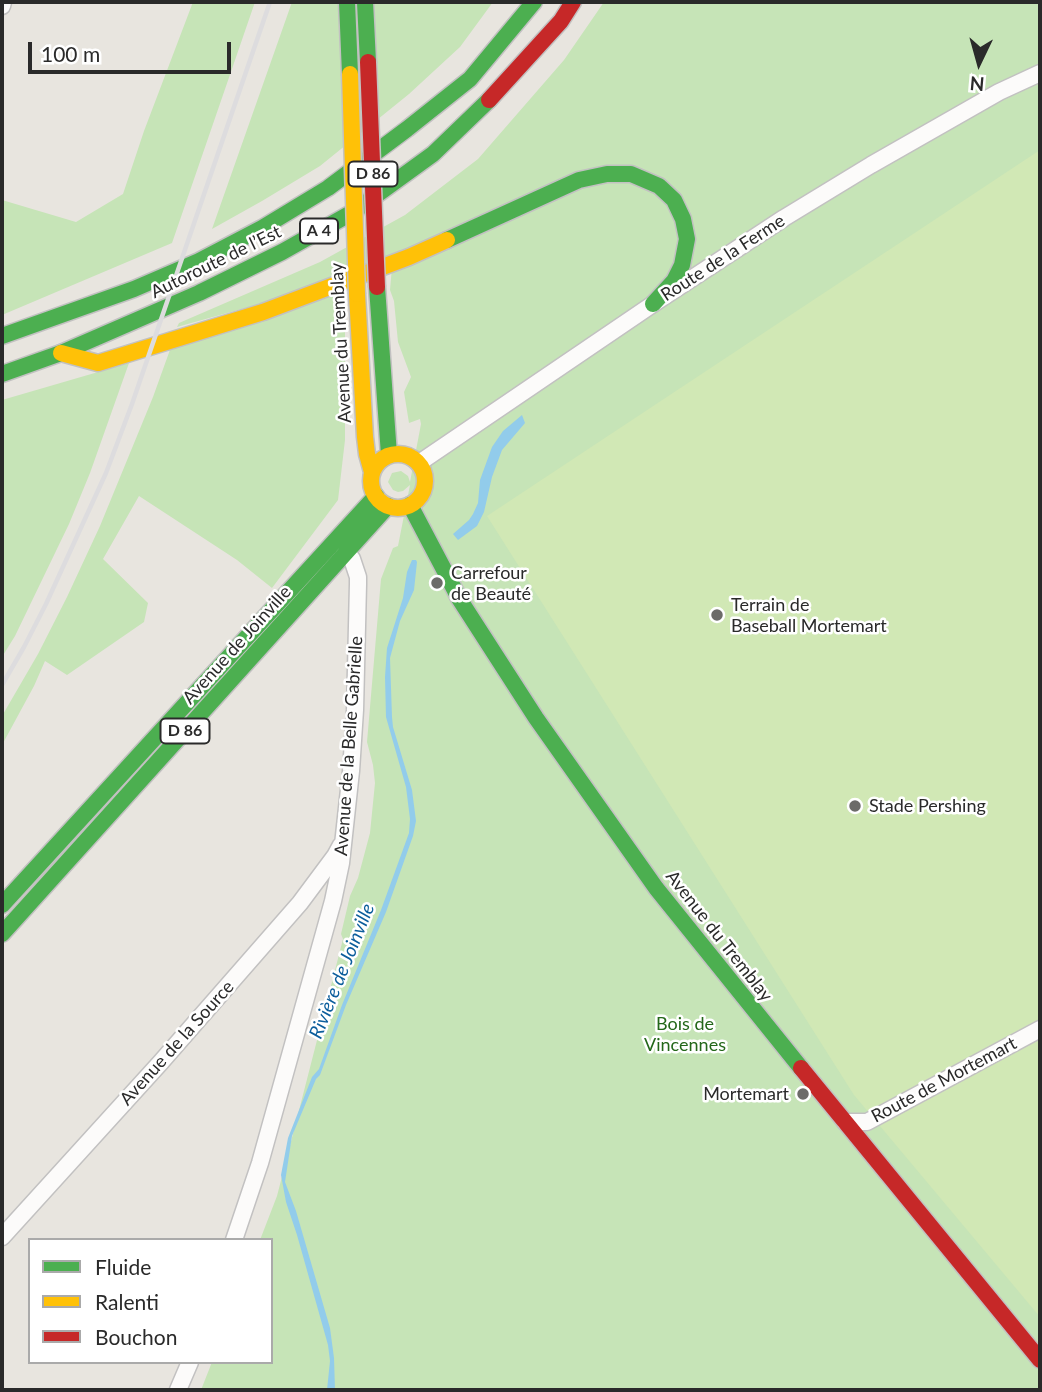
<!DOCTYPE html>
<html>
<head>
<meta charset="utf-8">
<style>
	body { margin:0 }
	#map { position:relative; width:1042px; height:1392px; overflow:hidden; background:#e8e5df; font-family:Lato,sans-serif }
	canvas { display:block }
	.frame { position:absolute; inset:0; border:4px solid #2a2a2a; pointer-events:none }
	.legend { position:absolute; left:28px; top:1238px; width:245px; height:126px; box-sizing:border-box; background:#fff; border:2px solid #aaa; margin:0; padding:9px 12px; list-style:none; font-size:21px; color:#2a2a2a }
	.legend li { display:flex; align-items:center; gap:14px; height:35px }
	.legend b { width:35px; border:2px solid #aaa }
	.north { position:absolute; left:944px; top:28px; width:70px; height:70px; -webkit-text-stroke:5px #fff; paint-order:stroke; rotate:185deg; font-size:19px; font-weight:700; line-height:28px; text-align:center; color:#2a2a2a }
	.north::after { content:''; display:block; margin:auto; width:24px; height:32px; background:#2a2a2a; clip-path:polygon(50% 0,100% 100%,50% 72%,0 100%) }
	.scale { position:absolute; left:28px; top:42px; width:203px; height:32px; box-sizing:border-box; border:4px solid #2a2a2a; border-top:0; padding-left:9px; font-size:21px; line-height:24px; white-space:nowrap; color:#2a2a2a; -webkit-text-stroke:5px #fff; paint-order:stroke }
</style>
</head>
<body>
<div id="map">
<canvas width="1042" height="1392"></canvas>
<div class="frame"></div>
<ul class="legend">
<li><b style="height:9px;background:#4caf50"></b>Fluide</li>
<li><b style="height:9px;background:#ffc107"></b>Ralenti</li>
<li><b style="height:9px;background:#c62828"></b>Bouchon</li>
</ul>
<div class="north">N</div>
<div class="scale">100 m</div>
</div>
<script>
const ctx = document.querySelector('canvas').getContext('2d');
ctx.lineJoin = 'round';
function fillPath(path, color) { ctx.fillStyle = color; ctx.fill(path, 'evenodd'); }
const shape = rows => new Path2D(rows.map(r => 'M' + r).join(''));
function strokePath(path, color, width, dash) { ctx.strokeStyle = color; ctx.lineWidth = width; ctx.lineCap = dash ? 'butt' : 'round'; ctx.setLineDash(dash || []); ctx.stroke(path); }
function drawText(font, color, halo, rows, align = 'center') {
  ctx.font = font + ' Lato,sans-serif'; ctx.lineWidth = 5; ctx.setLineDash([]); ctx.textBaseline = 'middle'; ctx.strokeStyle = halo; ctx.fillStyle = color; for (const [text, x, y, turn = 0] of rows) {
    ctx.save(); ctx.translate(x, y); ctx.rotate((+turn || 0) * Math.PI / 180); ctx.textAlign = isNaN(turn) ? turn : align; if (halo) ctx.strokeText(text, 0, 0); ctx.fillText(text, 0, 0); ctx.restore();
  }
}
const green = shape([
	[193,2,255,2,172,243,2,315,2,200,76,222,123,194,144,131],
	[292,2,493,2,460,47,409,94,320,166,262,201,212,229],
	[604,2,1040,2,1040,1390,201,1390,212,1362,271,1362,271,1240,260,1240,277,1196,343,939,341,934,350,896,358,878,370,833,375,783,373,765,367,742,381,579,393,548,398,546,410,485,403,491,398,492,393,490,388,482,392,473,401,471,408,476,410,482,421,424,420,419,409,423,404,392,411,377,398,342,394,301,390,290,392,267,177,327,179,323,320,262,405,215,478,159,564,60],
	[342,293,345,299,345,440,338,500,272,588,237,560,139,496,103,559,148,603,144,622,67,675,45,661,34,686,2,745,2,716,38,654,67,597,100,526,153,397,171,347],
	[129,363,90,473,69,524,15,636,2,657,2,400]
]);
const pitch = shape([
	[1040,150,1040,1317,854,1095,487,516]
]);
const water = shape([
	[522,415,525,423,502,450,492,477,484,512,477,526,458,540,453,534,469,520,473,514,478,503,480,480,492,447,503,431],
	[412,560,416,560,417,562,414,590,400,621,390,658,392,717,393,727,412,790,416,821,413,836,386,912,346,1005,320,1075,316,1079,292,1136,285,1182,296,1211,330,1328,334,1358,335,1390,327,1390,330,1361,328,1345,297,1235,286,1202,281,1175,288,1138,312,1077,319,1069,342,1005,381,910,409,833,410,819,406,787,386,717,385,677,387,648,403,598,407,572]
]);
const street = shape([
	[2,6,3,2],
	[419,463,653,304,784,218,871,165,999,92,1040,73],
	[845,1122,867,1122,1040,1029],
	[2,1237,161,1062,300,903,335,856,341,845],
	[234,1240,260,1163,333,901,341,863,351,771,355,710,358,584,358,577,352,559,341,546],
	[178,1390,190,1362]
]);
const fast = shape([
	[347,2,350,74],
	[365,2,368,62],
	[447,240,579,180,607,174,631,174,659,186,674,200,683,219,687,239,682,265,674,281,653,304],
	[377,287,389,455],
	[2,336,134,289,199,261,262,228,328,188,407,129,470,79,534,2],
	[2,374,61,353,199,293,282,252,353,212,433,154,489,100],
	[410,505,460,600,536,718,656,888,801,1068],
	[2,905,376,496],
	[2,934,388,506]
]);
const slow = shape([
	[357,294,365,437,367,454,372,472],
	[61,353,98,363,263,312,409,257,447,240],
	'371 481a27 27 0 1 1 54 0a27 27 0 1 1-54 0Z'
]);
const jam = shape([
	[489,100,561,21,573,2],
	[801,1068,1040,1360]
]);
const rail = shape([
	[2,685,24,647,46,604,106,473,132,404,270,2]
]);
const slowBridge = shape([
	[350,74,357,294]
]);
const jamBridge = shape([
	[368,62,377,287]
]);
const markers = [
	[437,583,7,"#6c6b69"],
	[717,615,7,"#6c6b69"],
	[855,806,7,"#6c6b69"],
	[803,1094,7,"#6c6b69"]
];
const shields = [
	[373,174,49],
	[319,231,38],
	[185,731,49]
];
const shieldNames = [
	["D 86",373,174],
	["A 4",319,231],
	["D 86",185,731]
];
const streetNames = [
	["Route de la Ferme",723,258,-33],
	["Autoroute de l’Est",216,262,-26],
	["Avenue du Tremblay",341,343,-93],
	["Avenue de Joinville",237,645,-48],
	["Avenue de la Belle Gabrielle",349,746,-86],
	["Avenue du Tremblay",719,936,52],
	["Avenue de la Source",177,1043,-48],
	["Route de Mortemart",944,1080,-28]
];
const poiNames = [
	["Carrefour",451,573],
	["de Beauté",451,594],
	["Terrain de",731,605],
	["Baseball Mortemart",731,626],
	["Stade Pershing",869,806],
	["Mortemart",789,1094,"right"]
];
const parkNames = [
	["Bois de",685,1024],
	["Vincennes",685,1045]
];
const waterNames = [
	["Rivière de Joinville",342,971,-68]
];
fillPath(green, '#c6e4b7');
fillPath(pitch, '#d1e8b5');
fillPath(water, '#92cceb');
strokePath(street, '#c2c1c1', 19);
strokePath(fast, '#c2c1c1', 19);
strokePath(slow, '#c2c1c1', 19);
strokePath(jam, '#c2c1c1', 19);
strokePath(street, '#fcfbfa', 16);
strokePath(fast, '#4caf50', 16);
strokePath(slow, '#ffc107', 16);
strokePath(jam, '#c62828', 16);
strokePath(rail, '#dddcde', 4.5);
strokePath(slowBridge, '#c4c3c1', 19, []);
strokePath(jamBridge, '#c4c3c1', 19, []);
strokePath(slowBridge, '#ffc107', 16);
strokePath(jamBridge, '#c62828', 16);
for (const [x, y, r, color] of markers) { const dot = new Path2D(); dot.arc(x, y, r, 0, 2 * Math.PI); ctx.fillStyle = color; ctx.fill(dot); strokePath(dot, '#fff', 2.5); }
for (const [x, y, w] of shields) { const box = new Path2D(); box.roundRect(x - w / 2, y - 12.5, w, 25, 5); ctx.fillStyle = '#fff'; ctx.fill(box); strokePath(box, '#2a2a2a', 2); }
drawText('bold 16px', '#2a2a2a', null, shieldNames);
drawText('18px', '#2a2a2a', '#fff', streetNames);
drawText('18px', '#2a2a2a', '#fff', poiNames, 'left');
drawText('18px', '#236719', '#fff', parkNames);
drawText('italic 19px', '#0c5e9c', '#fff', waterNames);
</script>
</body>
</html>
